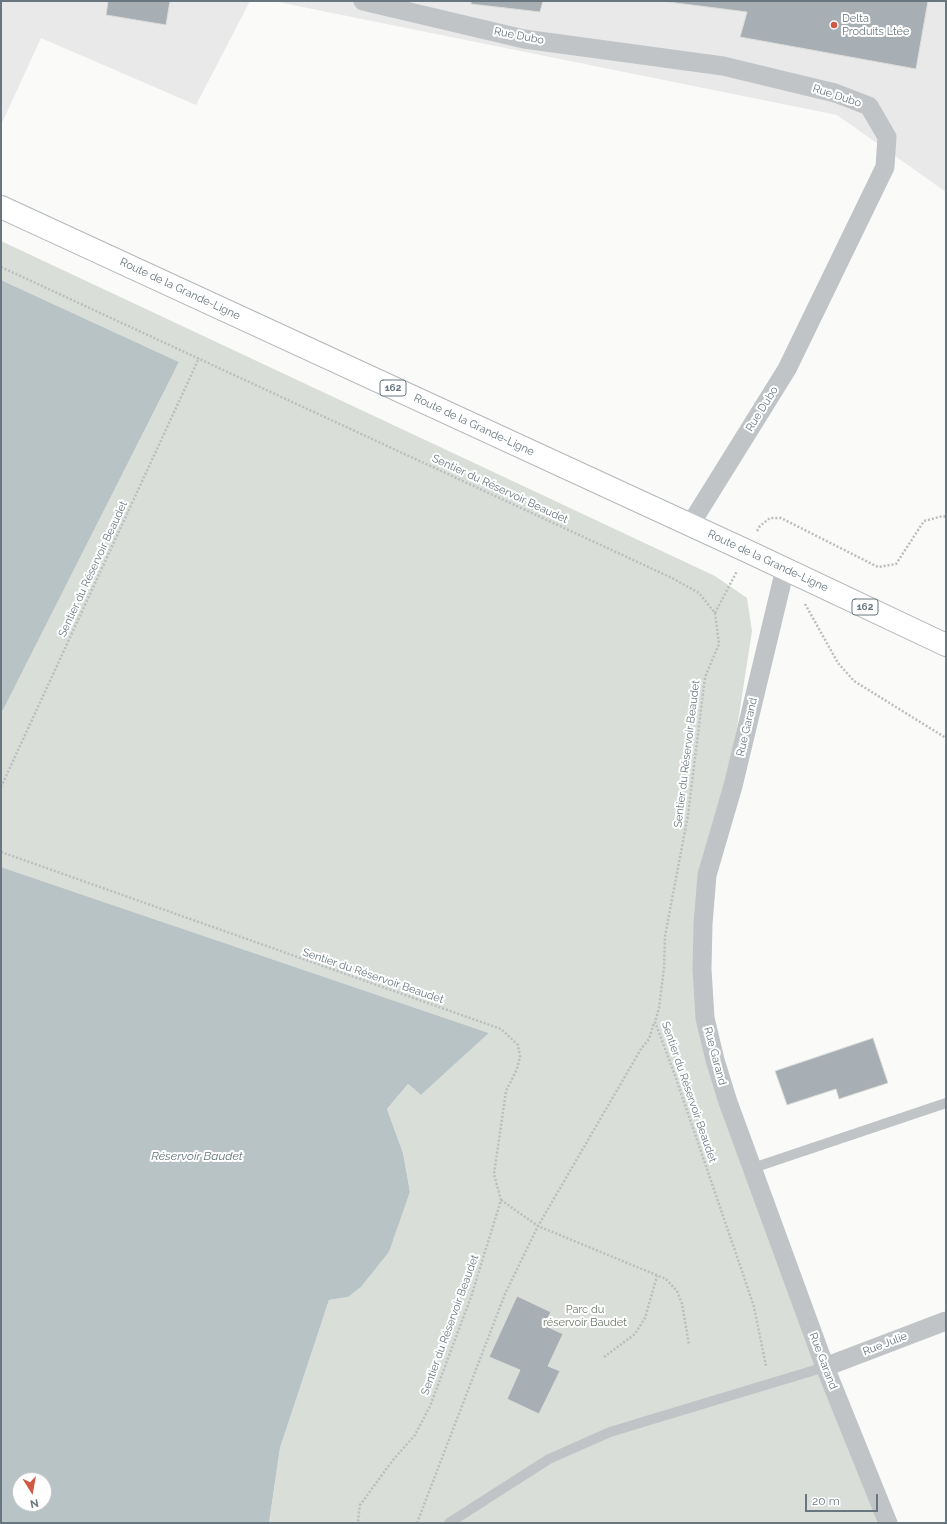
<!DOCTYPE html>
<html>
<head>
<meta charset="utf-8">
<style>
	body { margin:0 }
	#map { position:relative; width:947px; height:1524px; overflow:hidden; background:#fafaf8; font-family:Raleway,sans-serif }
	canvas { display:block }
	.frame { position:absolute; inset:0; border:2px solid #68777f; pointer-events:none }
	.north { position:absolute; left:12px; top:1472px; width:40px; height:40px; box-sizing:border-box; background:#fff; border:1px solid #c3c9cc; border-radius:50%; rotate:169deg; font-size:11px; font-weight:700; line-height:16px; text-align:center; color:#68777f }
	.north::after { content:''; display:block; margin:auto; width:14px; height:18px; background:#ce5a44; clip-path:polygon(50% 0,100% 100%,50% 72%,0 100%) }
	.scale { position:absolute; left:805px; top:1494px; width:73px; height:18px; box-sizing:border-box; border:2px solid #68777f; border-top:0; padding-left:5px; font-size:12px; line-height:14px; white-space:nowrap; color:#68777f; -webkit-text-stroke:3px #fff; paint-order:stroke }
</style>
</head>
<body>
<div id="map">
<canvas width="947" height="1524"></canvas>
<div class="frame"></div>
<div class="north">N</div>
<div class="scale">20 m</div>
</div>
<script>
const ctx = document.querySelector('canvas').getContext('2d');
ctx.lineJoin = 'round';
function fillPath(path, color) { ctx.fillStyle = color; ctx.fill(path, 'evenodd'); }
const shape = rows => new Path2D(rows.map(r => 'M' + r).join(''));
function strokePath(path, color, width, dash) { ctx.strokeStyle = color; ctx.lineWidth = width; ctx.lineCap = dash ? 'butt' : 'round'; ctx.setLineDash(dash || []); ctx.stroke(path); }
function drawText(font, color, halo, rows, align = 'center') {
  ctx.font = font + ' Raleway,sans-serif'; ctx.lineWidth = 4; ctx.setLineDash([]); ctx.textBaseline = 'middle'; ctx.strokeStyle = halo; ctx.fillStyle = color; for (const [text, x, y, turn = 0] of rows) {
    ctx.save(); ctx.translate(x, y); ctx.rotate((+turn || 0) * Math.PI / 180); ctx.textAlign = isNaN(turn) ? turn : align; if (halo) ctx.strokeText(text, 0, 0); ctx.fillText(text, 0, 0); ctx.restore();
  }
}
const built = shape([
	[1,1,250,1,196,105,41,38,1,125],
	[273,1,946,1,946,192,837,115]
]);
const green = shape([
	[1,241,715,576,747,598,752,631,702,954,705,1018,888,1523,269,1523,280,1448,329,1300,348,1297,361,1287,389,1252,410,1192,403,1153,387,1109,408,1084,421,1095,489,1033,1,867,1,714,179,362,1,280]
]);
const water = shape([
	[1,280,179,362,1,714],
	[1,867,489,1033,421,1095,408,1084,387,1109,403,1153,410,1192,389,1252,361,1287,348,1297,329,1300,280,1448,269,1523,1,1523],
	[20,1480,44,1480,44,1504,20,1504]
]);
const building = shape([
	[108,1,170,1,166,25,106,15,108,1],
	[471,1,543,1,540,12,471,4,471,1],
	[660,1,928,1,916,69,740,37,747,12,660,1],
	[873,1038,888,1083,839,1099,836,1089,787,1105,775,1071,873,1038],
	[517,1296,551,1312,544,1325,563,1334,548,1366,560,1371,539,1414,507,1399,520,1370,489,1357,517,1296]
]);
const path = shape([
	[1,267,672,578,699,593,715,613,719,644,705,677,688,815,665,936,664,968,659,1008,655,1022,673,1070,744,1277,754,1307,766,1366],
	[757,531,760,526,770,518,781,518,878,567,896,564,924,521,943,516,946,517],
	[805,604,838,663,854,681,946,738],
	[715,613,737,571],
	[1,787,199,358],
	[1,852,501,1029,518,1045,520,1057,517,1069,506,1091,494,1174,501,1200,471,1297,430,1406,415,1435,393,1460,360,1505,358,1520,360,1523],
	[501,1200,538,1226,666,1279,677,1291,682,1304,689,1345],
	[604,1357,635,1334,645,1318,657,1276],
	[417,1523,505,1294,538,1226,641,1049,649,1039,654,1023]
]);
const lane = shape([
	[753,1168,946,1103],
	[449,1523,549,1459,610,1432,825,1367]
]);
const street = shape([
	[363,1,524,39,723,66,835,93,869,106,887,137,885,167,787,369,690,525],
	[785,569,733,786,707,875,703,924,702,969,705,1018,715,1060,728,1102,825,1367,888,1523],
	[825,1367,946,1321]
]);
const primary = shape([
	[1,207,747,551,946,645]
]);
const markers = [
	[834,25,4,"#ce5a44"]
];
const shields = [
	[393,388,26],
	[865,607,26]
];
const shieldNames = [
	["162",393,388],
	["162",865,607]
];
const poiNames = [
	["Delta",842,19],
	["Produits Ltée",842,32]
];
const streetNames = [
	["Rue Dubo",519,36,11],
	["Rue Dubo",837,96,18],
	["Route de la Grande-Ligne",180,289,25],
	["Rue Dubo",762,409,-58],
	["Route de la Grande-Ligne",474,425,25],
	["Sentier du Réservoir Beaudet",500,489,25],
	["Route de la Grande-Ligne",768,561,25],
	["Sentier du Réservoir Beaudet",93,569,-65],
	["Rue Garand",747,727,-77],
	["Sentier du Réservoir Beaudet",687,754,-83],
	["Sentier du Réservoir Beaudet",373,976,19],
	["Rue Garand",715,1056,75],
	["Sentier du Réservoir Beaudet",689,1092,71],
	["Sentier du Réservoir Beaudet",450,1325,-70],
	["Rue Julie",885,1344,-21],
	["Rue Garand",823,1361,69]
];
const parkNames = [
	["Parc du",585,1310],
	["réservoir Baudet",585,1323]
];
const waterNames = [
	["Réservoir Baudet",197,1156]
];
fillPath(built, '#e8e9e8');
fillPath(green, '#daded8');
fillPath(water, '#b8c3c6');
fillPath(building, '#a8afb4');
strokePath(building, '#dcdcda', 1);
strokePath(primary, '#b2b7ba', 24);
strokePath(path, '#babec0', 2.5, [2, 2]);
strokePath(lane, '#c0c4c7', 10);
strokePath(street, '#c0c4c7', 19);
strokePath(primary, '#fff', 22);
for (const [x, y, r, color] of markers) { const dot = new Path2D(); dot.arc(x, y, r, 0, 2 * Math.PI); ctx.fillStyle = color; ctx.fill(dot); strokePath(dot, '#fff', 1.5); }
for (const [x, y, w] of shields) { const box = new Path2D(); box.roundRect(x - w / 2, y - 8, w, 16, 3); ctx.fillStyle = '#fff'; ctx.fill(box); strokePath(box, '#68777f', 1); }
drawText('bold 10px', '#68777f', null, shieldNames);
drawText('11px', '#68777f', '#fff', poiNames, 'left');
drawText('11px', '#68777f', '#fff', streetNames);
drawText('11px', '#6b7866', '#fff', parkNames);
drawText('italic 12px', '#637578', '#fff', waterNames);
</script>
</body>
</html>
